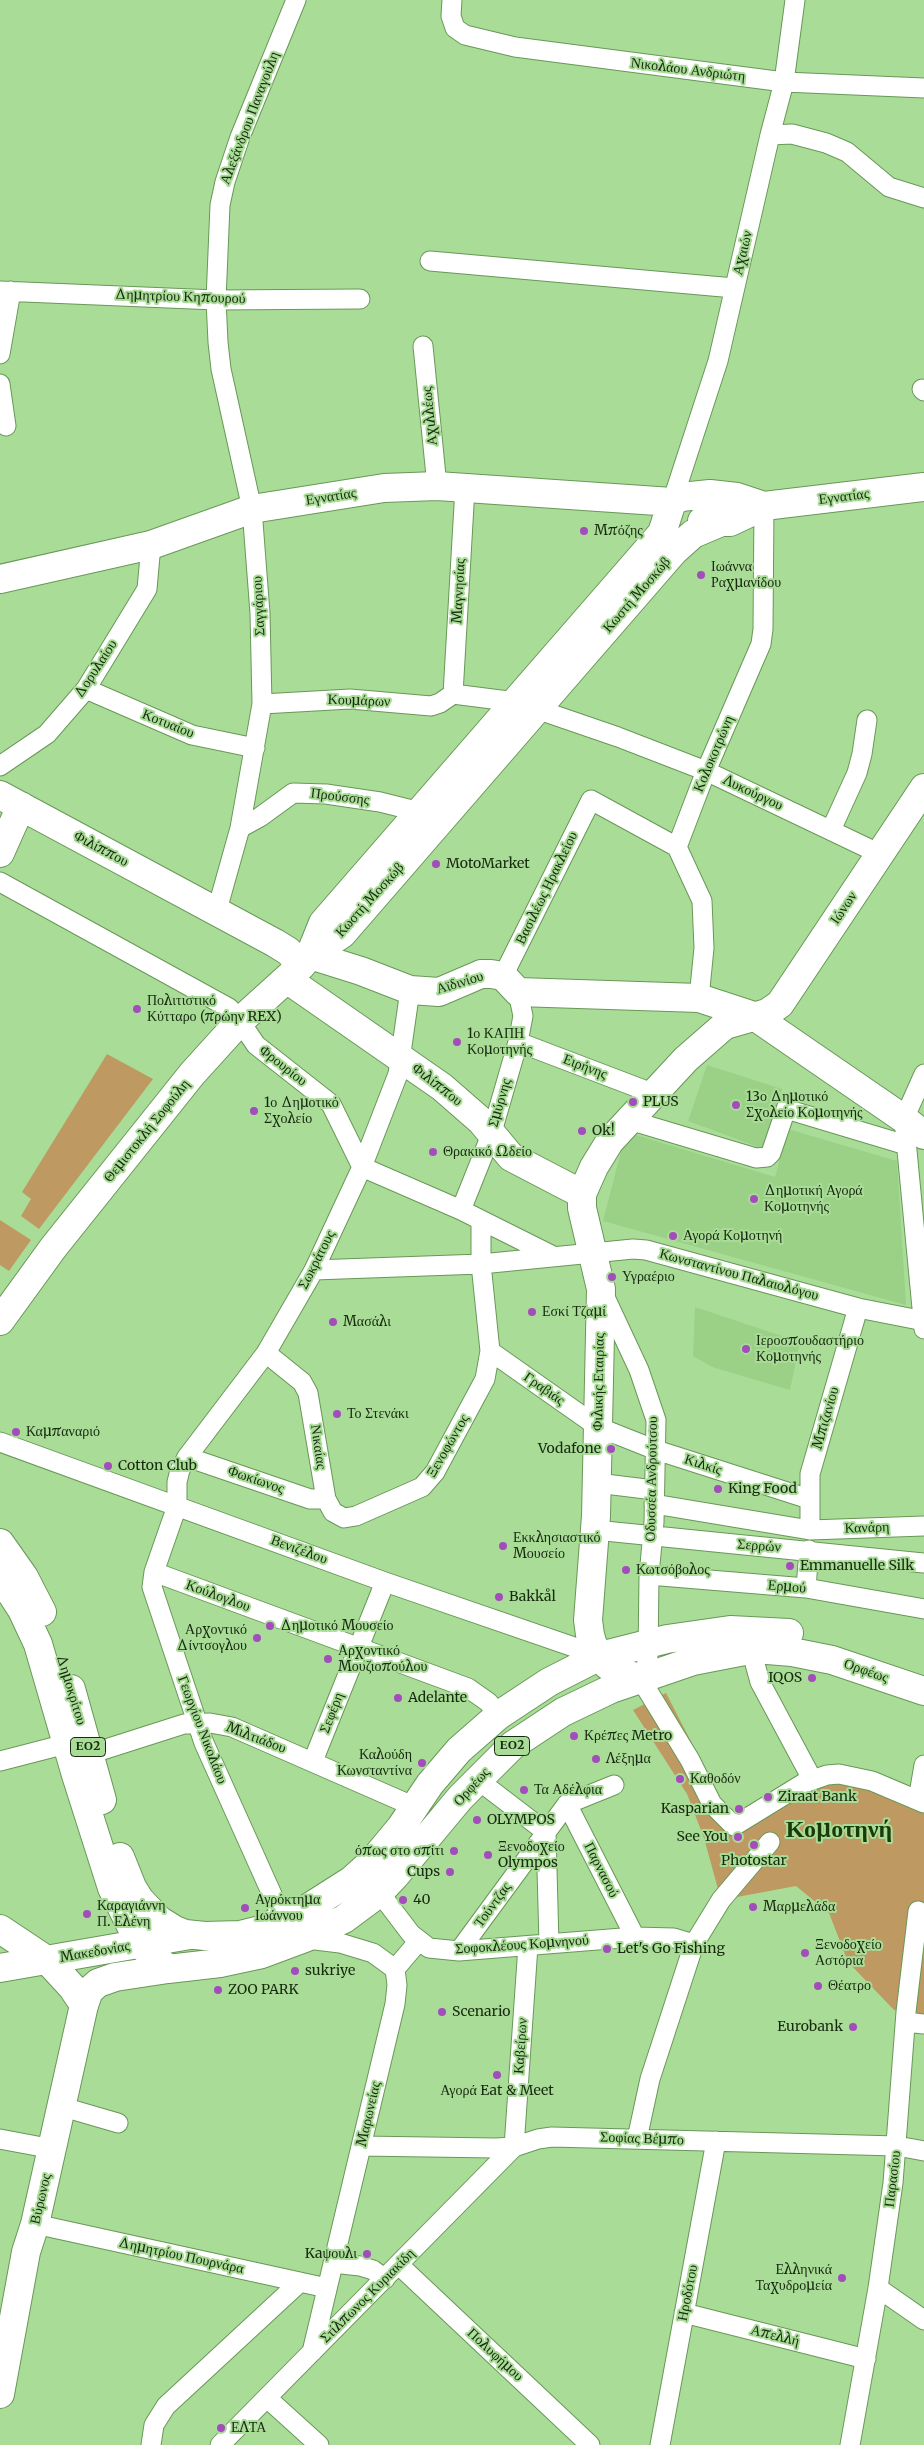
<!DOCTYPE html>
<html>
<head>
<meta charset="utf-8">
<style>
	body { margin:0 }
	canvas { display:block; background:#a9dc97 }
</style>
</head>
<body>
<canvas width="924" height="2445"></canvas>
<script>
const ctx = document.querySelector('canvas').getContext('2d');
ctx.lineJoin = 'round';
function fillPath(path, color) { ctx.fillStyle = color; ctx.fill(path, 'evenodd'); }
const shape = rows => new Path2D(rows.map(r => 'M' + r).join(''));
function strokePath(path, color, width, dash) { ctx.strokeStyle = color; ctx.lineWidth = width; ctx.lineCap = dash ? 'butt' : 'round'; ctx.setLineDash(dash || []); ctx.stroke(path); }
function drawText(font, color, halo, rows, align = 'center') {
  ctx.font = font + ' Merriweather,serif'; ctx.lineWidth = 4; ctx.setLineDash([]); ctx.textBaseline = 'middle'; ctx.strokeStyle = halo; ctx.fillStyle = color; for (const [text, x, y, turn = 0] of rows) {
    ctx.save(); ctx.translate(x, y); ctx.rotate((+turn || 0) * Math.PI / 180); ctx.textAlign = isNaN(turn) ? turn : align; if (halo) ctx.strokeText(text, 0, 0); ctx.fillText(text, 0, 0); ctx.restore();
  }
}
const built = shape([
	[707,1065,782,1089,769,1151,688,1121],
	[788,1129,897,1161,906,1305,603,1221,626,1132,775,1177],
	[695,1307,800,1342,790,1390,712,1367,693,1356]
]);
const green = shape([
	[107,1054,153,1079,39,1229,21,1216,31,1199,22,1192],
	[0,1220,31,1240,9,1271,0,1265],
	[666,1693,734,1825,832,1779,924,1801,924,2014,894,2010,848,1962,829,1913,796,1886,721,1900,704,1838,687,1794,633,1710]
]);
const street = shape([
	[452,0,451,16,455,28,465,35,515,47,784,82,924,88],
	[770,135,792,134,826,143,847,152,889,187,924,198],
	[430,261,734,288],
	[0,291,216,300,360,299],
	[423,346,437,486],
	[0,354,11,291],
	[0,384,6,426],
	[922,389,924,391],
	[672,502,718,361,770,135,784,82,795,0],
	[86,689,192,735,255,748],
	[453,694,516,702,618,737,706,771,880,854],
	[453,694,465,488],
	[262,704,350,699,431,706,440,703,453,694],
	[0,766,47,734,86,689,147,589,151,545],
	[240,828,260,817,293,793,326,794,380,802,420,812],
	[831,830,857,773,862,754,867,720],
	[0,882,229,1008,237,1017,256,1045,331,1104,362,1167,461,1210,553,1256],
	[217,910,240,828,262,704,260,613,252,509,221,369,218,342,216,300,220,205,225,182,240,137,296,0],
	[503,976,591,800,677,847],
	[699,998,704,948,702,901,677,847,706,771,761,644,763,629,764,506],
	[518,1042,652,1093],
	[924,1074,904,1119,924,1329],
	[629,1120,756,1158,767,1157,771,1153,786,1109,906,1145],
	[461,1210,491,1135,518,1042,523,1016,518,992],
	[314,1270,481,1264,633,1249,646,1250,858,1308,924,1321],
	[604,1295,639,1370,656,1420,654,1522,649,1575,648,1656,646,1667,640,1678,690,1760,712,1804,734,1826,804,1783,827,1775,839,1774,872,1781,924,1803],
	[490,1351,598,1427,656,1450,809,1499],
	[266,1353,302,1382,308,1393,326,1499,333,1512,344,1518,356,1516,422,1487,435,1472,485,1379,490,1351,481,1264,481,1221],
	[0,1442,385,1582,600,1656],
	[187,1457,310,1499,326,1499],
	[597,1483,654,1490],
	[654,1504,810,1530,924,1526],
	[595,1530,924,1563],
	[810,1530,810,1474,858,1308],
	[154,1572,468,1688,488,1702,499,1715],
	[649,1575,806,1588,924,1609],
	[806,1588,809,1550],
	[755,1649,755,1664,760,1682,812,1779],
	[90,1754,184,1724,210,1723,232,1727,415,1807],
	[0,1761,66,1744],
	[313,1761,385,1582],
	[478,1780,546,1832,549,1944],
	[918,1800,924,1765],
	[567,1804,635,1937],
	[373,1884,411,1934,429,1948,459,1951,635,1937,674,1938,694,1944],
	[283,1919,204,1743,152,1587,154,1572,177,1506,177,1482,180,1470,187,1457,266,1353,314,1270,362,1167,398,1074,410,990],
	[307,1939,340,1943,373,1953,395,1969,397,1985,395,2004,312,2352],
	[459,1951,567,1804,614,1785],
	[395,1969,418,1942],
	[906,2022,924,2024],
	[63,2107,118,2123],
	[0,2139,53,2149],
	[637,2139,650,2079,694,1944,721,1900,770,1842],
	[361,2146,495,2148,514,2147,538,2139,552,2137,897,2146,924,2151],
	[514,2147,528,1946],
	[35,2224,327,2288],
	[333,2263,360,2266,373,2270,385,2279],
	[399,2265,590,2445],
	[878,2288,924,2320],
	[684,2313,866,2359],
	[267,2398,319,2445],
	[151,2445,154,2425,166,2406,300,2282],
	[220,2445,514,2147],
	[660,2445,716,2141],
	[850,2445,878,2288,893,2183,906,2012,918,1911]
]);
const secondary = shape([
	[672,502,681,497,710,494,737,497,764,506],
	[702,521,730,522,764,506,924,487],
	[0,579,151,545,252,509,384,488,437,486,672,502],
	[0,795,275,943,288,951,302,965],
	[0,853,21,806],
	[310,955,361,971,410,990,439,992,481,974,491,974,503,976,518,992,699,998,754,1016,904,1119,924,1135],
	[310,955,342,934,674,551,693,534,719,523],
	[288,980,442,1087,481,1121,511,1157,582,1194],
	[0,1321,53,1248,192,1074,240,1021,302,965,310,955,323,923,662,533,672,502],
	[640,1678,618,1672,607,1665,593,1645,590,1635,588,1620,596,1516,601,1289,582,1208,582,1194,594,1167,610,1141,686,1059,725,1025,767,1013,780,1004,924,788],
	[0,1929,48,1961,72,1987,84,2005,35,2224,26,2252,0,2394],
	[0,1968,190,1935]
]);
const primary = shape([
	[0,1543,24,1577,42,1612],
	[0,1576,22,1610,38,1644,76,1775,112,1888,140,1944,168,1969,220,1963,262,1954,305,1938,344,1919,379,1893,395,1876,460,1798,513,1745,563,1712,611,1689,693,1661,755,1649,792,1652,832,1660,924,1691],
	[71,1689,102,1800],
	[120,1857,132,1887,140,1900,159,1920,175,1930,185,1934,205,1936,240,1935,260,1930,308,1908,352,1880,372,1862,401,1827,430,1784,459,1750,499,1715,549,1682,600,1656,667,1639,730,1630,789,1633],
	[84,2005,89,1991,98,1983,115,1977,168,1969]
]);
const markers = [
	[584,531,5,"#a24dbb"],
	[701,575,5,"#a24dbb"],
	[436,864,5,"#a24dbb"],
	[137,1009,5,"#a24dbb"],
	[457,1042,5,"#a24dbb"],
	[633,1102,5,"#a24dbb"],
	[736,1105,5,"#a24dbb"],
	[254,1111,5,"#a24dbb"],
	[582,1131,5,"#a24dbb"],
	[433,1152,5,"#a24dbb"],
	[754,1199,5,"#a24dbb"],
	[673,1236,5,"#a24dbb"],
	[612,1277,5,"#a24dbb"],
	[532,1312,5,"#a24dbb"],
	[333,1322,5,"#a24dbb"],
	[746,1349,5,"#a24dbb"],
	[337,1414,5,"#a24dbb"],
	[16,1432,5,"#a24dbb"],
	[611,1449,5,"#a24dbb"],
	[108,1466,5,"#a24dbb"],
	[718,1489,5,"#a24dbb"],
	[503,1546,5,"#a24dbb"],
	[790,1566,5,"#a24dbb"],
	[626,1570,5,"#a24dbb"],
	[499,1597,5,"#a24dbb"],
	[270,1626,5,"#a24dbb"],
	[257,1638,5,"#a24dbb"],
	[328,1659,5,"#a24dbb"],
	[812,1678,5,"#a24dbb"],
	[398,1698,5,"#a24dbb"],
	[574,1736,5,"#a24dbb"],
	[596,1759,5,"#a24dbb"],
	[422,1763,5,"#a24dbb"],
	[680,1779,5,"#a24dbb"],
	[524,1790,5,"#a24dbb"],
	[768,1797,5,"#a24dbb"],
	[739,1809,5,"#a24dbb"],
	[477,1820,5,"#a24dbb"],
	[738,1837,5,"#a24dbb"],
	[754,1845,5,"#a24dbb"],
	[454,1851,5,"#a24dbb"],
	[488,1855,5,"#a24dbb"],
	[450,1872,5,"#a24dbb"],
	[403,1900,5,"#a24dbb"],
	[753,1907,5,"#a24dbb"],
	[245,1908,5,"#a24dbb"],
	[87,1914,5,"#a24dbb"],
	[607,1949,5,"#a24dbb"],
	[805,1953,5,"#a24dbb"],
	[295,1971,5,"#a24dbb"],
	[818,1986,5,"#a24dbb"],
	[218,1990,5,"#a24dbb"],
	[442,2012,5,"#a24dbb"],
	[853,2027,5,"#a24dbb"],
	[497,2075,5,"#a24dbb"],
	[367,2254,5,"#a24dbb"],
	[842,2278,5,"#a24dbb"],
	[221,2428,5,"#a24dbb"]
];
const shields = [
	[512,1746,35],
	[88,1747,35]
];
const shieldNames = [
	["ΕΟ2",512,1746],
	["ΕΟ2",88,1747]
];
const streetNames = [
	["Νικολάου Ανδριώτη",688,70,7],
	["Αλεξάνδρου Παναγούλη",250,118,-69],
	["Αχαιών",743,253,-77],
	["Δημητρίου Κηπουρού",180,297,2],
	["Αχιλλέως",430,416,-96],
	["Εγνατίας",331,497,-9],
	["Εγνατίας",844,497,-7],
	["Μαγνησίας",459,591,-87],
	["Κωστή Μοσκώβ",637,595,-49],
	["Σαγγάριου",259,606,-93],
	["Δορυλαίου",96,669,-57],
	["Κουμάρων",359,701,2],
	["Κοτυαίου",168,724,22],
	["Κολοκοτρώνη",714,754,-67],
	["Λυκούργου",753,793,25],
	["Προύσσης",340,797,7],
	["Φιλίππου",101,849,28],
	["Βασιλέως Ηρακλείου",547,888,-64],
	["Κωστή Μοσκώβ",370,900,-48],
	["Ιώνων",844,908,-56],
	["Αϊδινίου",460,983,-17],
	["Φρουρίου",283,1066,38],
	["Ειρήνης",585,1067,21],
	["Φιλίππου",437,1085,38],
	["Σμύρνης",500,1103,-74],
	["Θεμιστοκλή Σοφούλη",147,1131,-51],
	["Σωκράτους",317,1260,-63],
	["Κωνσταντίνου Παλαιολόγου",739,1275,15],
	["Φιλικής Εταιρίας",599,1382,-89],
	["Γραβιάς",544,1389,35],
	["Μπιζανίου",826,1418,-74],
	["Ξενοφώντος",448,1446,-60],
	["Νικαίας",318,1447,82],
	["Κιλκίς",703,1465,18],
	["Οδυσσέα Ανδρούτσου",652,1479,-89],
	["Φωκίωνος",256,1480,19],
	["Κανάρη",867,1528,-2],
	["Σερρών",759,1546,4],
	["Βενιζέλου",299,1550,20],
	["Ερμού",787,1587,5],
	["Κούλογλου",218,1596,20],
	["Ορφέως",866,1671,19],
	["Δημοκρίτου",71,1690,73],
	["Σεφέρη",332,1713,-69],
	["Γεωργίου Νικολάου",202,1730,69],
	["Μιλτιάδου",256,1738,21],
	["Ορφέως",472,1787,-48],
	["Παρνασού",601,1870,63],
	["Τούντζας",493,1905,-54],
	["Σοφοκλέους Κομνηνού",522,1945,-4],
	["Μακεδονίας",95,1952,-10],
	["Καβείρων",521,2046,-86],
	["Μαρωνείας",369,2114,-77],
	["Σοφίας Βέμπο",642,2139,2],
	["Παρασίου",893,2179,-83],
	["Βύρωνος",41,2199,-77],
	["Δημητρίου Πουρνάρα",181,2256,12],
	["Ηροδότου",688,2293,-79],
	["Στίλπωνος Κυριακίδη",368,2296,-45],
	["Απελλή",775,2336,14],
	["Πολυφήμου",495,2355,43]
];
const poiNames = [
	["Μπόζης",594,531],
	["Ιωάννα",711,567],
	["Ραχμανίδου",711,583],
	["MotoMarket",446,864],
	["Πολιτιστικό",147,1001],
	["Κύτταρο (πρώην REX)",147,1017],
	["1ο ΚΑΠΗ",467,1034],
	["Κομοτηνής",467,1050],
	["13ο Δημοτικό",746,1097],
	["Σχολείο Κομοτηνής",746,1113],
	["PLUS",643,1102],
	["1ο Δημοτικό",264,1103],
	["Σχολείο",264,1119],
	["Ok!",592,1131],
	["Θρακικό Ωδείο",443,1152],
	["Δημοτική Αγορά",764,1191],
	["Κομοτηνής",764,1207],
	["Αγορά Κομοτηνή",683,1236],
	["Υγραέριο",622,1277],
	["Εσκί Τζαμί",542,1312],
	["Μασάλι",343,1322],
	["Ιεροσπουδαστήριο",756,1341],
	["Κομοτηνής",756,1357],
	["Το Στενάκι",347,1414],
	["Καμπαναριό",26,1432],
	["Vodafone",601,1449,"right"],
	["Cotton Club",118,1466],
	["King Food",728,1489],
	["Εκκλησιαστικό",513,1538],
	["Μουσείο",513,1554],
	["Emmanuelle Silk",800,1566],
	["Κωτσόβολος",636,1570],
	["Bakkål",509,1597],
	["Δημοτικό Μουσείο",280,1626],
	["Αρχοντικό",247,1630,"right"],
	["Δίντσογλου",247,1646,"right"],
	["Αρχοντικό",338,1651],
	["Μουζιοπούλου",338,1667],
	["IQOS",802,1678,"right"],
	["Adelante",408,1698],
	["Κρέπες Metro",584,1736],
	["Καλούδη",412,1755,"right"],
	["Κωνσταντίνα",412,1771,"right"],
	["Λέξημα",606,1759],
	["Καθοδόν",690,1779],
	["Τα Αδέλφια",534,1790],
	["Ziraat Bank",778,1797],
	["Kasparian",729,1809,"right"],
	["OLYMPOS",487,1820],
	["See You",728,1837,"right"],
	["Ξενοδοχείο",498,1847],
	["Olympos",498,1863],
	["όπως στο σπίτι",444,1851,"right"],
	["Photostar",754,1861,"center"],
	["Cups",440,1872,"right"],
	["Αγρόκτημα",255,1900],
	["Ιωάννου",255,1916],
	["40",413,1900],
	["Καραγιάννη",97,1906],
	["Π. Ελένη",97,1922],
	["Μαρμελάδα",763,1907],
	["Ξενοδοχείο",815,1945],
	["Αστόρια",815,1961],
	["Let's Go Fishing",617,1949],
	["sukriye",305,1971],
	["Θέατρο",828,1986],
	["ZOO PARK",228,1990],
	["Scenario",452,2012],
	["Eurobank",843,2027,"right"],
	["Αγορά Eat & Meet",497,2091,"center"],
	["Kaψουλι",357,2254,"right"],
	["Ελληνικά",832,2270,"right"],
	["Ταχυδρομεία",832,2286,"right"],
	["ΕΛΤΑ",231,2428]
];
const townNames = [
	["Κομοτηνή",839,1830]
];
fillPath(built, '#9ad186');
fillPath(green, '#be9a62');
strokePath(street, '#689857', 21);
strokePath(secondary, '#689857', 30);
strokePath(primary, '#689857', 30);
strokePath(street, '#fff', 19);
strokePath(secondary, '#fff', 28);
strokePath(primary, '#fff', 28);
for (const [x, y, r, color] of markers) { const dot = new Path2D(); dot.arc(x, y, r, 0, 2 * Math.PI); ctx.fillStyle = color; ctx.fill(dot); strokePath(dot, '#a9dc97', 2); }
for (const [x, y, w] of shields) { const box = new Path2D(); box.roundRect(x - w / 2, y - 9.5, w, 19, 4); ctx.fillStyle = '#a9dc97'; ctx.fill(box); strokePath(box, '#172a0f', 1); }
drawText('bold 12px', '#172a0f', null, shieldNames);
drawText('14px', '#172a0f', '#a9dc97', streetNames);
drawText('14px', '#172a0f', '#a9dc97', poiNames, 'left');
drawText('bold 24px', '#193b0a', '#a9dc97', townNames);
</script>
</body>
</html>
